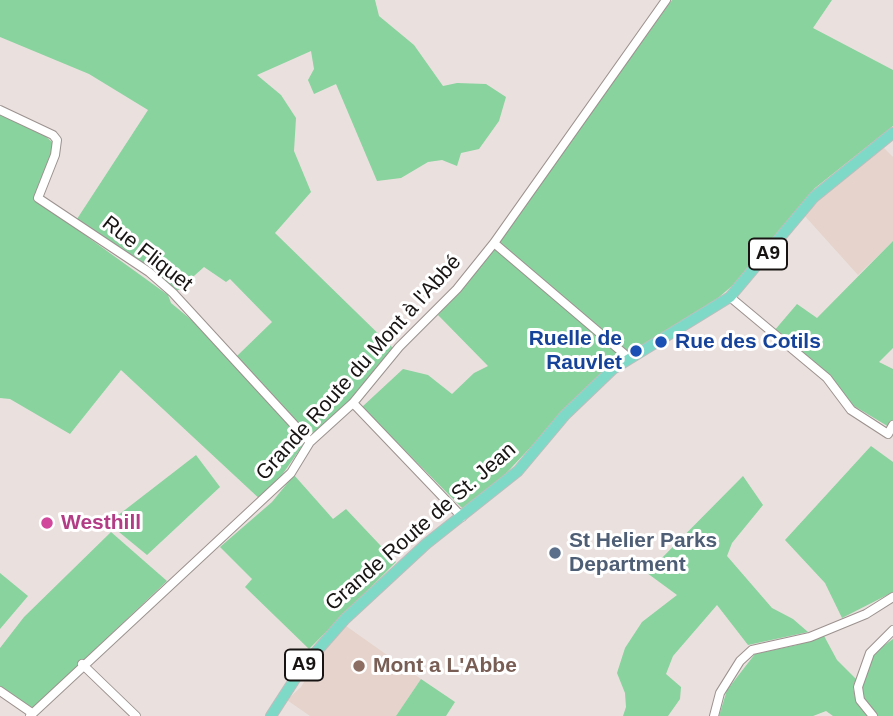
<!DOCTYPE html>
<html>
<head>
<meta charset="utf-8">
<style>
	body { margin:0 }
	canvas { display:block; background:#eae0dd }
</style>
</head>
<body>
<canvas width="893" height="716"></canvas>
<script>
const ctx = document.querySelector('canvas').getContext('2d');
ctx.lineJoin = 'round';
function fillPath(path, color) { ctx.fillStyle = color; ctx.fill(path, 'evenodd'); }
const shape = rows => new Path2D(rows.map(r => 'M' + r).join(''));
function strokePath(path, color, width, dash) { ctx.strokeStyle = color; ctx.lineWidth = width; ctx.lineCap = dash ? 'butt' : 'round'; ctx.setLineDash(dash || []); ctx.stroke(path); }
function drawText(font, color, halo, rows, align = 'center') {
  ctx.font = font + ' Helvetica,sans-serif'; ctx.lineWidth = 6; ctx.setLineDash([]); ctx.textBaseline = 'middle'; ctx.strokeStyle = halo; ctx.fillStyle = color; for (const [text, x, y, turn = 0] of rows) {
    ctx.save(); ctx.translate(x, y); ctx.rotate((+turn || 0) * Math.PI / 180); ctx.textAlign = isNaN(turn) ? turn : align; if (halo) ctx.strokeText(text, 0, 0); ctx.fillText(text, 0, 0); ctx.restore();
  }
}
const built = shape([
	[882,146,893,157,893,241,858,275,804,215,842,178],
	[346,626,421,679,396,716,310,716,287,700,301,687,322,654]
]);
const green = shape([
	[0,0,375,0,379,16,414,45,443,86,457,83,486,84,506,97,499,121,479,149,461,153,457,166,442,160,428,162,401,178,377,181,336,84,314,94,308,80,314,69,311,51,257,75,281,95,296,118,294,151,311,192,275,233,394,349,353,398,314,433,302,429,237,356,272,322,230,279,226,282,204,267,176,292,157,275,77,219,148,110,89,74,0,37],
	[672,0,832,0,813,28,893,70,893,126,815,188,733,285,702,312,620,359,589,385,497,483,463,509,362,407,403,369,428,375,452,394,474,373,488,366,438,315,499,242],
	[0,113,43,134,52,142,52,153,35,199,168,295,171,303,200,327,299,435,303,445,263,502,121,370,70,434,10,399,0,398],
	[893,241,893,348,879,362,893,369,893,420,889,427,849,403,827,373,774,331,797,304,817,318],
	[871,446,893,462,893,592,842,618,825,583,785,540],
	[196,455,220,487,147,555,108,523],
	[294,475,333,519,346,509,396,562,309,649,245,587,252,579,220,547,272,502],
	[743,476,763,505,732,543,727,556,772,608,793,619,808,632,748,645,717,605,673,656,666,674,681,687,680,699,668,716,623,716,626,707,625,693,617,673,625,648,642,622,677,595,647,573],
	[111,532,167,581,32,709,0,687,0,648,24,617],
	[0,573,28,596,0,629],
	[823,634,837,660,856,679,853,687,856,702,869,716,833,716,826,711,813,716,719,716,727,690,755,654,797,645],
	[893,639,893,716,877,716,862,698,860,688,872,654],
	[421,679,455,702,446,716,396,716]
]);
const minor = shape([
	[0,110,53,135,57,140,55,155,38,198,149,272,173,293,310,442],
	[494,243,629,358],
	[730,297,827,378,851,410,888,434,893,425],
	[353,403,462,517],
	[82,664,136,716],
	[0,691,32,713],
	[30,716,291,473,310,442,353,403,399,347,457,289,494,243,666,0],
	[714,716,720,693,740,661,752,650,810,637,866,614,893,597],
	[873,716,860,700,858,687,870,653,893,630]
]);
const major = shape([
	[271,716,302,668,345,619,426,544,518,471,565,415,613,369,730,297,814,197,893,133]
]);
const markers = [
	[661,342,7,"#1a4fb4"],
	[636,351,7,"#1a4fb4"],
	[47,523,7,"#d1479c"],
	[555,553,7,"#5c6f8a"],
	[359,666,7,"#8d6e63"]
];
const shields = [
	[768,254,38],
	[304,665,38]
];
const shieldNames = [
	["A9",768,254],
	["A9",304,665]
];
const streetNames = [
	["Rue Fliquet",147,254,38],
	["Grande Route du Mont à l'Abbé",359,368,-48],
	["Grande Route de St. Jean",421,527,-41]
];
const transitNames = [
	["Ruelle de",622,339],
	["Rauvlet",622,363],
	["Rue des Cotils",675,342,"left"]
];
const hotelNames = [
	["Westhill",61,523]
];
const serviceNames = [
	["St Helier Parks",569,541],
	["Department",569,565]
];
const educationNames = [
	["Mont a L'Abbe",373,666]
];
fillPath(built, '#e5d3cc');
fillPath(green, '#88d39e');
strokePath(minor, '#9c928f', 10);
strokePath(major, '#bebdbd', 12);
strokePath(minor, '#fff', 8);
strokePath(major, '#7fd9c7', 10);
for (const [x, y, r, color] of markers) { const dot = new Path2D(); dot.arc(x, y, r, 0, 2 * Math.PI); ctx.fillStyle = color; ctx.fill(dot); strokePath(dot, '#fff', 2.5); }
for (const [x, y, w] of shields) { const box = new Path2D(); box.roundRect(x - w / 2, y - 15.5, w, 31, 5); ctx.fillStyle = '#fff'; ctx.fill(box); strokePath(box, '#171413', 2); }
drawText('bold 19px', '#171413', null, shieldNames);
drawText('21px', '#171413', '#fff', streetNames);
drawText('bold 21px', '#164399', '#fff', transitNames, 'right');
drawText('bold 21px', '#b23c85', '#fff', hotelNames, 'left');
drawText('bold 21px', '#4e5e75', '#fff', serviceNames, 'left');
drawText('bold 21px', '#785e54', '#fff', educationNames, 'left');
</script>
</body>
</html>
